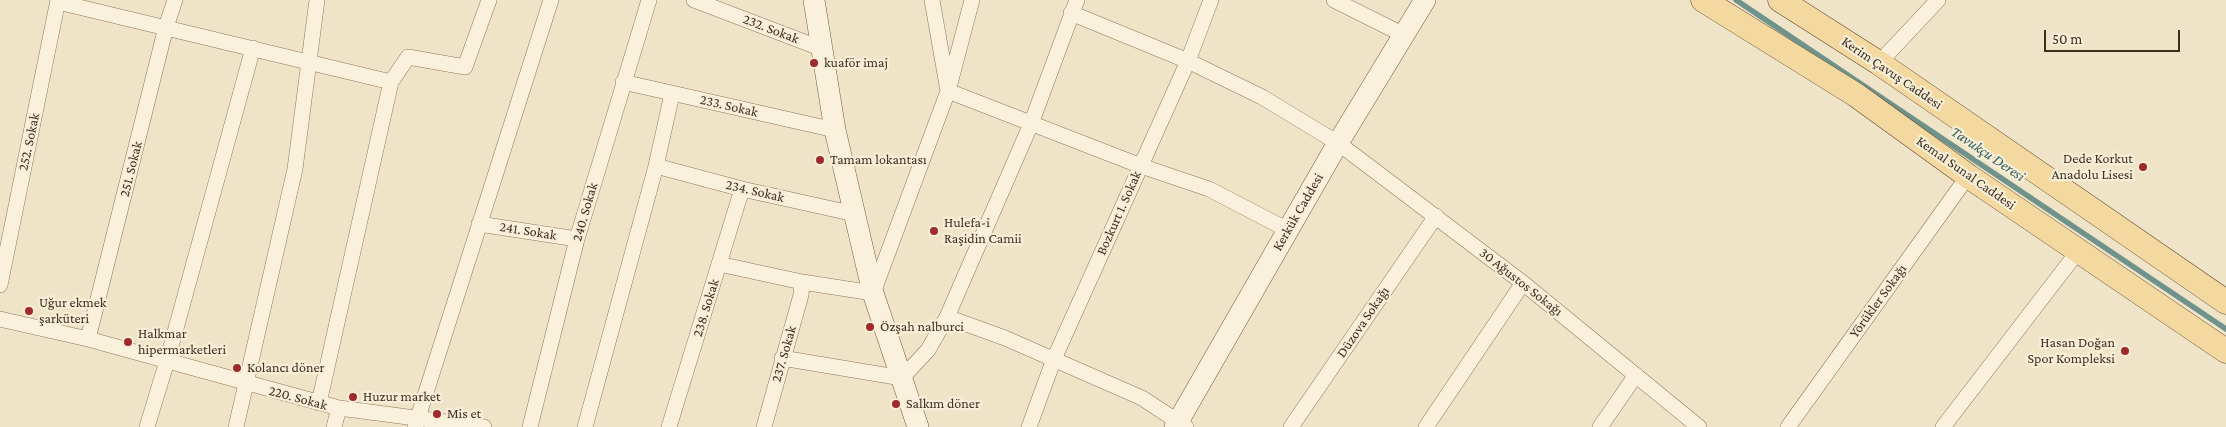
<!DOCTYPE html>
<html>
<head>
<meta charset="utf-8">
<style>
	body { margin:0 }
	#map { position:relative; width:2226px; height:427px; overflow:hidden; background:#f0e4c8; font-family:"Crimson Pro",serif }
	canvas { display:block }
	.scale { position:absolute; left:2044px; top:30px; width:136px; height:22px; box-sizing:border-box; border:2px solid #3d2e20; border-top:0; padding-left:6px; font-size:15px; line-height:18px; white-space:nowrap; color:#3d2e20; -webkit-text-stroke:4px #f7eed8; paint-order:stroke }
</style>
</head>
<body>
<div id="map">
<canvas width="2226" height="427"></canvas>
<div class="scale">50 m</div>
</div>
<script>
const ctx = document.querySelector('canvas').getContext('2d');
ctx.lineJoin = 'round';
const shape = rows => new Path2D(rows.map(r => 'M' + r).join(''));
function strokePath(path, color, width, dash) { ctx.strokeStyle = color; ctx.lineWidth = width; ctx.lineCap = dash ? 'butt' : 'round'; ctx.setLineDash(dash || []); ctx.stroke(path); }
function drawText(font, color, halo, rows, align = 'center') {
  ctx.font = font + ' "Crimson Pro",serif'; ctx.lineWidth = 4.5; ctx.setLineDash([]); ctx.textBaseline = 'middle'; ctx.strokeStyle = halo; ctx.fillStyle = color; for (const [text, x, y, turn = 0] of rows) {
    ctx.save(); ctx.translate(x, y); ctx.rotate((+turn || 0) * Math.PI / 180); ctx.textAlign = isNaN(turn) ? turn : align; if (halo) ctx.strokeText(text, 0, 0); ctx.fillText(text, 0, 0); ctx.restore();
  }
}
const stream = shape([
	[1736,0,2226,329]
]);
const street = shape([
	[694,0,820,48],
	[932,0,948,91,1141,166,1209,189,1288,230],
	[1334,0,1404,35],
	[58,2,391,82],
	[1071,13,1188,61,1262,97,1338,143,1523,283,1699,427],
	[1879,63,1938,0],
	[623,82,835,130],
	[656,166,742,189,855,214],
	[479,224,577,239],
	[719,264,802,282,873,293,948,91,972,0],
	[0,285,58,0],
	[947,317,1005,338,1142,398,1186,427],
	[0,319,88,339,339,408,484,427],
	[88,339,166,27,175,0],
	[782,358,902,378,928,350,947,317,1031,124,1077,0],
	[319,403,391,82,408,57,465,67,489,0],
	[147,427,167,361,253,48],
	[236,427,295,169,317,0],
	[334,427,339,408],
	[415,427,551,0],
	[530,427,577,239,649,0],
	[585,427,656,166,672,94],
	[669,427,742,189],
	[764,427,801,295,802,282],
	[1029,427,1054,359,1188,61,1211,0],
	[1291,427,1436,216],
	[1426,427,1523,283],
	[1600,427,1636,375],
	[1788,427,1968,176],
	[1943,427,2079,250]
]);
const secondary = shape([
	[814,0,835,130,873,293,918,427],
	[1175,427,1338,143,1425,0]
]);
const primary = shape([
	[1703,0,1856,95,1968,176,2226,351],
	[1780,0,1879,63,2226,302]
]);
const markers = [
	[814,63,5,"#9e2a2b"],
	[820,160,5,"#9e2a2b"],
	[2143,167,5,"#9e2a2b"],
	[934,231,5,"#9e2a2b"],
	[29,311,5,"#9e2a2b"],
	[870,327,5,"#9e2a2b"],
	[128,342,5,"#9e2a2b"],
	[2125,351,5,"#9e2a2b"],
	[237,368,5,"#9e2a2b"],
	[353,397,5,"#9e2a2b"],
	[896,404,5,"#9e2a2b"],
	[437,414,5,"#9e2a2b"]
];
const streetNames = [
	["232. Sokak",771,29,21],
	["Kerim Çavuş Caddesi",1892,73,34],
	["233. Sokak",729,106,13],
	["252. Sokak",29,142,-78],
	["251. Sokak",131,169,-76],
	["Kemal Sunal Caddesi",1966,173,35],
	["234. Sokak",755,191,13],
	["240. Sokak",585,212,-74],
	["Kerkük Caddesi",1298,212,-60],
	["Bozkurt 1. Sokak",1119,213,-66],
	["241. Sokak",528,231,9],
	["30 Ağustos Sokağı",1521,282,38],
	["Yörükler Sokağı",1878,301,-54],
	["238. Sokak",706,308,-73],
	["Düzova Sokağı",1363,322,-56],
	["237. Sokak",784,354,-74],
	["220. Sokak",298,398,15]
];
const poiNames = [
	["kuaför imaj",824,63],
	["Dede Korkut",2133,159,"right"],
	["Anadolu Lisesi",2133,175,"right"],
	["Tamam lokantası",830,160],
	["Hulefa-i",944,223],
	["Raşidin Camii",944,239],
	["Uğur ekmek",39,303],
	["şarküteri",39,319],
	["Özşah nalburci",880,327],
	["Halkmar",138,334],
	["hipermarketleri",138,350],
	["Hasan Doğan",2115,343,"right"],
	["Spor Kompleksi",2115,359,"right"],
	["Kolancı döner",247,368],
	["Huzur market",363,397],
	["Salkım döner",906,404],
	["Mis et",447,414]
];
const waterNames = [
	["Tavukçu Deresi",1988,154,34]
];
strokePath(stream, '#6f938a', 5.5);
strokePath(street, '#8d765c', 16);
strokePath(secondary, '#6f573f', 22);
strokePath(primary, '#5b4430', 25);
strokePath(street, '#faf1dc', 15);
strokePath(secondary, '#faf1dc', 21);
strokePath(primary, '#f3d9a0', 24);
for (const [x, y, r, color] of markers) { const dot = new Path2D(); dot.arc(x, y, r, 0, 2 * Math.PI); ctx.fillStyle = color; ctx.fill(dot); strokePath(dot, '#f7eed8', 2); }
drawText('14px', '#3d2e20', '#f7eed8', streetNames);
drawText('14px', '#3d2e20', '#f7eed8', poiNames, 'left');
drawText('italic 15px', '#2f5d5a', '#f7eed8', waterNames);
</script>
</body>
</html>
